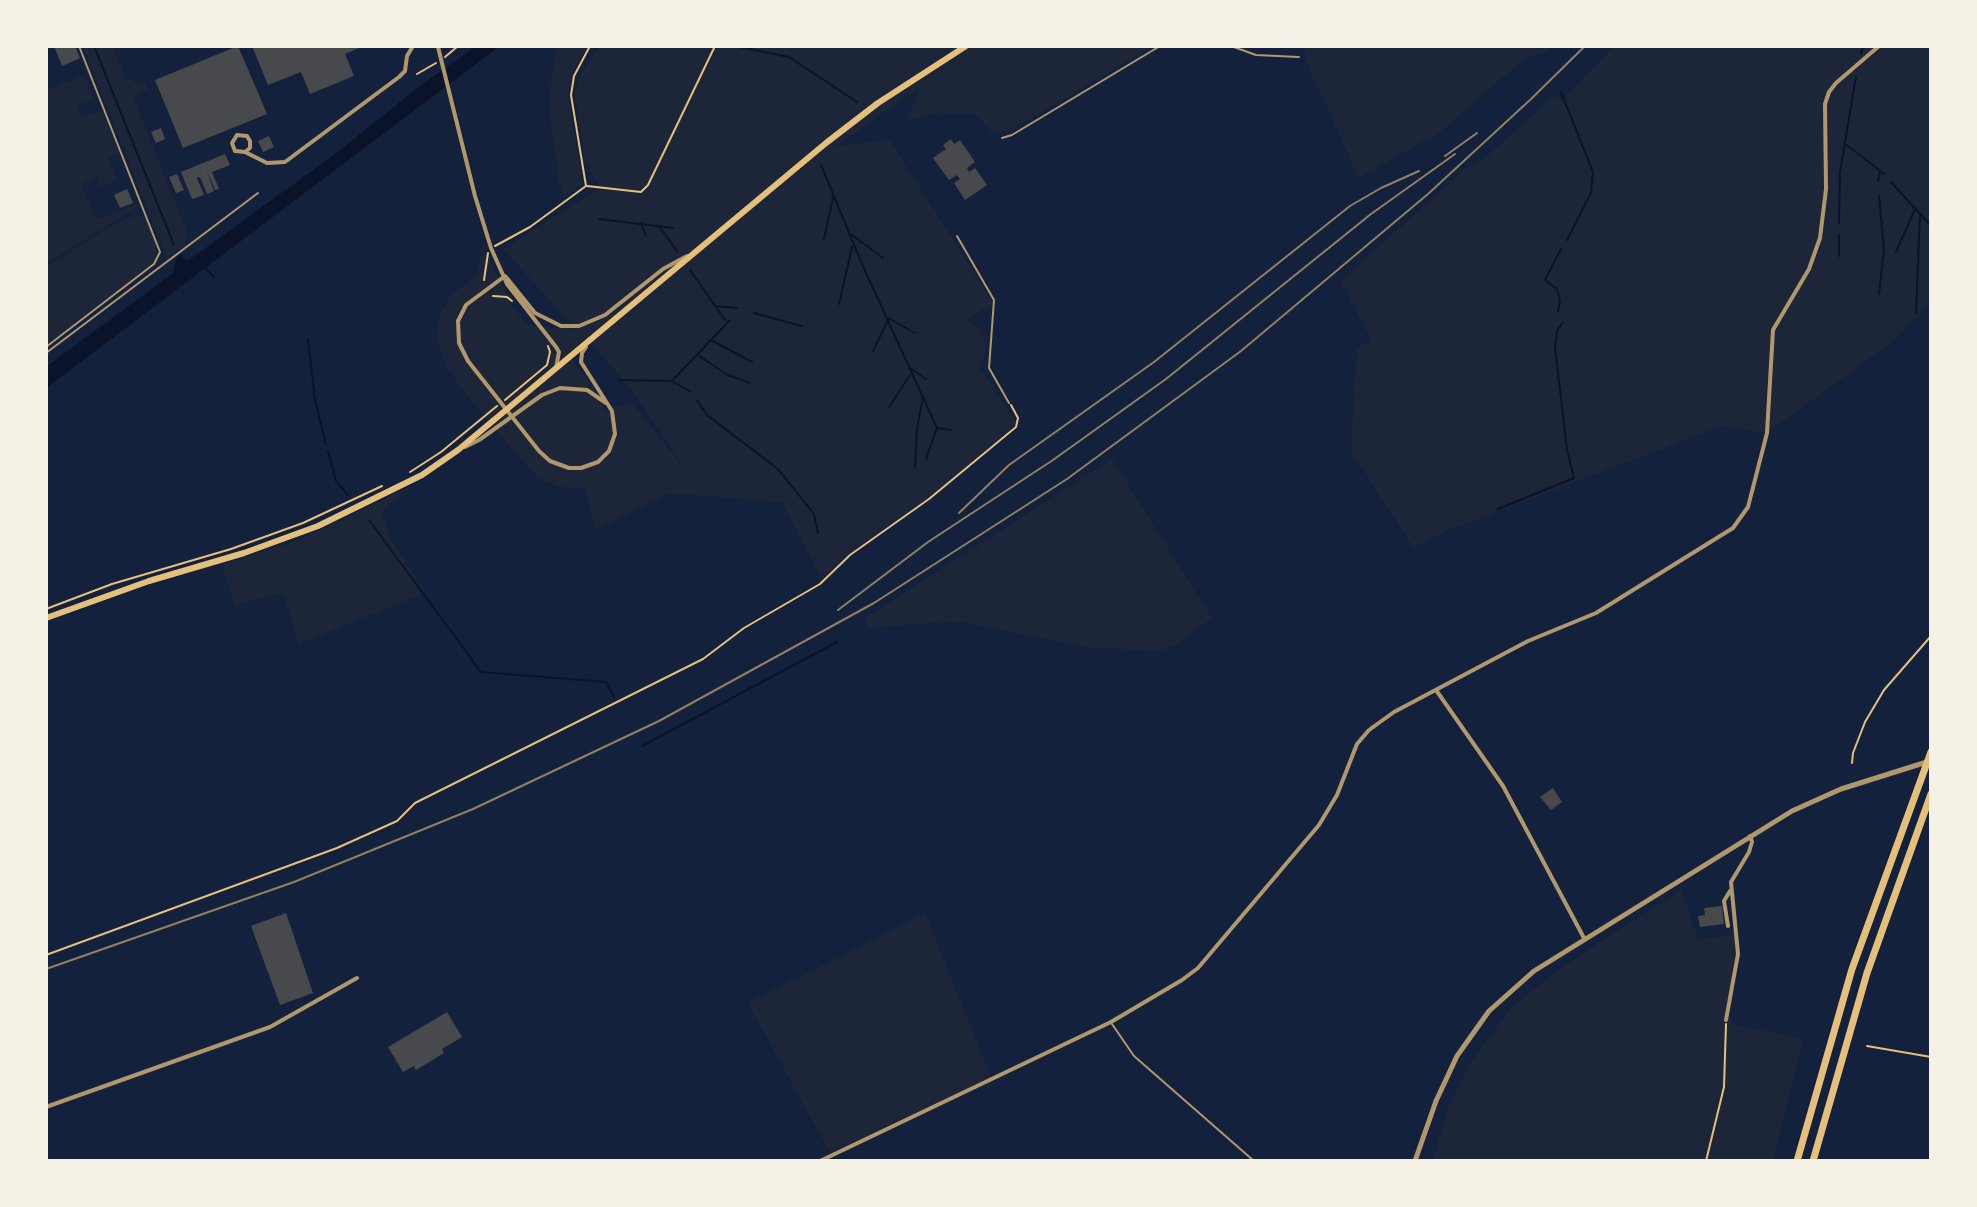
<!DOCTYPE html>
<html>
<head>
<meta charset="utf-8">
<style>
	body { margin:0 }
	#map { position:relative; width:1977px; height:1207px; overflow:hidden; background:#14213d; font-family:Raleway,sans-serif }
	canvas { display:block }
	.frame { position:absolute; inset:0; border:48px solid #f6f1e7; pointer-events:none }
</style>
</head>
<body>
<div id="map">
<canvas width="1977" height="1207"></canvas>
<div class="frame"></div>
</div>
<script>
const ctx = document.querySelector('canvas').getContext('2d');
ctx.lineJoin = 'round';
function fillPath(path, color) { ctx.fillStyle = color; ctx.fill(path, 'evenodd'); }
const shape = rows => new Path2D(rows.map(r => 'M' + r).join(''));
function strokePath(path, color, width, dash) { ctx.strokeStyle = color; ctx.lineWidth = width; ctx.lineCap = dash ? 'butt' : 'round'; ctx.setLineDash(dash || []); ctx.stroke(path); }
const green = shape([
	[83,46,112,46,126,80,131,79,137,85,145,82,148,90,133,97,188,234,186,245,167,259],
	[557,46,588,46,576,66,569,88,569,101,583,184,564,198,559,181,550,118,551,82],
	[599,46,1153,46,1010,131,992,132,975,114,935,113,906,122,922,86,834,147,889,139,991,300,992,304,966,320,980,329,987,347,979,367,1016,423,934,494,846,555,822,579,782,502,669,493,596,529,584,488,558,487,537,477,471,401,447,368,437,342,439,316,451,295,474,277,479,268,482,244,511,304,528,326,576,329,503,249,600,188,585,160,575,93,581,75],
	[586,339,630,387,688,473,631,402,605,411,594,388,567,353],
	[1306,46,1552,46,1542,53,1526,57,1440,132,1359,178,1304,57],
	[1614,46,1931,46,1931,300,1895,340,1767,433,1722,426,1446,531,1413,547,1351,451,1357,348,1371,340,1341,281,1465,169,1487,156,1555,95,1561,101],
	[82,76,86,79,94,99,78,106,82,117,103,110,120,153,108,158,117,180,101,187,97,177,81,184,96,220,140,203,135,209,46,263,46,91],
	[136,215,146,219,155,237,157,255,152,264,46,345,46,267,114,224],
	[1112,459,1212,618,1175,645,1159,651,1085,647,958,621,868,628,864,619],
	[412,486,382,511,389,538,426,592,299,644,283,593,235,605,222,565,302,539],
	[1681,890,1698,940,1736,934,1736,967,1725,1014,1736,1025,1803,1039,1773,1161,1433,1161,1448,1109,1472,1061,1510,1009,1559,969],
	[925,913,991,1077,830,1153,748,1003]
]);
const water = shape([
	[476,46,500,46,46,388,46,367,173,273,176,258,182,254,185,260,189,260,331,157,416,89]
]);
const stream = shape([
	[94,46,174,245],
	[735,46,789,57,857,102],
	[1861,54,1863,46],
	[1561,92,1593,172,1591,193,1567,240],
	[1847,145,1884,174],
	[821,165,862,264,937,428,926,459],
	[1878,181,1880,171],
	[1891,182,1931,226],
	[1879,196,1884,250,1879,294],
	[599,219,673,228],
	[641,223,646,236],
	[1839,223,1840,173,1856,76],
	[659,226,677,251],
	[852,235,883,258],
	[824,239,833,198],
	[1896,252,1915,209],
	[1839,256,1839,234],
	[203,266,214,277],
	[690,270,725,320],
	[839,304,852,247],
	[715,306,737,308],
	[1558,312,1560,301,1557,289,1545,280,1561,249],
	[754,313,802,326],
	[1916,313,1920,214],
	[888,318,915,333],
	[308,339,315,400,326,445],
	[711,340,752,362],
	[873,351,888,320],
	[699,356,728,375,750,383],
	[910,368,926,379],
	[620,380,672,381,691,392],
	[672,381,730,320],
	[697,400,707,415,778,469,814,514,818,533],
	[889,407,910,375],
	[938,428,951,430],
	[328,451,336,481,348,495],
	[915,468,917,428,923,398],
	[1498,509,1574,478,1567,450,1555,347,1557,331,1563,322],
	[369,520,481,672,606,682,614,697],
	[642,746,837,642]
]);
const building = shape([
	[54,46,75,46,80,58,62,66],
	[238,46,267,114,183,148,155,80],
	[252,46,364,46,345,54,354,76,310,94,301,72,268,85],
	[161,128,165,139,156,143,151,132],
	[269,136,274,147,263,152,258,141],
	[951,139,954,144,960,140,975,162,967,168,969,172,975,168,987,185,965,200,954,183,960,179,957,175,949,180,933,158,946,149,943,145],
	[225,154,230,165,212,172,219,189,215,190,206,169,214,191,207,194,200,177,197,178,204,195,192,199,181,172],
	[177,174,184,190,176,193,169,177],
	[127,189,133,203,120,208,114,195],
	[1553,788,1562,802,1551,810,1540,797],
	[1722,906,1724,924,1700,927,1698,916,1705,915,1704,908],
	[286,913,313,993,280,1005,251,926],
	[447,1012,462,1037,442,1049,444,1053,416,1070,414,1066,403,1072,388,1047]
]);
const path = shape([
	[445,57,458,46],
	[417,74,436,63],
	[587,186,641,192,648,185,715,46],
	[495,246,530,227,586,186,571,95,574,76,590,46],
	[484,280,488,253],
	[493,296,507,297,512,301],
	[505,400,547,365,550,352,548,346],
	[410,472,441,452,497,406],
	[46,609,112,584,231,549,303,523,382,486],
	[1852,763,1853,753,1865,722,1884,690,1931,636],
	[46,955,337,848,397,821,415,803,703,659,744,628,820,584,850,555,929,499,1016,427,1018,418,1011,405],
	[1867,1046,1931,1057],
	[1706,1161,1724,1087,1726,1024]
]);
const service = shape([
	[1231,46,1256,55,1299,57],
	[1002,138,1012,135,1160,46],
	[957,236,994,300,989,368,1009,403],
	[46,347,154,264,160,252,79,46],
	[46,353,258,193],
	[1112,1024,1134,1056,1254,1161]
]);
const minor = shape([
	[438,47,475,196,491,248,507,284,556,347,559,352,556,368],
	[245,152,250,148,250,141,247,136,237,135,232,143,235,151,245,152,267,163,285,162,399,77,405,71,407,56,413,46],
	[505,276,466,305,458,321,459,343,468,361,539,451,550,461,569,468,581,468,598,462,609,451,615,434,612,411,581,362,582,353,586,347],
	[506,277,535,313,561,326,579,326,605,315,663,269,687,256],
	[465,447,479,440,542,395,560,388,587,390,606,403],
	[1436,690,1503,786,1584,938],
	[1728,926,1724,901,1730,891],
	[1726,1020,1738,954,1731,882,1749,852,1752,842,1750,836],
	[46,1107,270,1027,357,978],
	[820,1161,1111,1022,1182,980,1198,968,1319,825,1337,795,1357,744,1369,730,1394,712,1528,641,1596,613,1733,528,1748,507,1767,433,1773,330,1809,269,1820,238,1826,189,1825,104,1829,92,1836,83,1879,46]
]);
const tertiary = shape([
	[1415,1161,1436,1101,1457,1056,1489,1011,1534,971,1792,811,1841,789,1930,761]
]);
const secondary = shape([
	[46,618,149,581,244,553,318,526,422,475,458,450,826,143,878,103,966,46]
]);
const motorway = shape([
	[1797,1161,1852,969,1931,752],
	[1813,1161,1867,973,1931,794]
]);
const rail = shape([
	[1445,156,1477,133],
	[959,513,1009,465,1154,362,1350,206,1381,188,1419,171],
	[838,610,928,542,1053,460,1166,379,1371,214,1455,154],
	[46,969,294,882,473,809,659,721,874,603,1067,479,1241,351,1428,194,1531,99,1585,46]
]);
fillPath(green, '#1d2539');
fillPath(water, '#0b132b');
strokePath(stream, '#0b132b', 2);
fillPath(building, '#48494c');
strokePath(path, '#e5c07b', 2);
strokePath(service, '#b1986c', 2);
strokePath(minor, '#b1986c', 4);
strokePath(tertiary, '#b1986c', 5);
strokePath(secondary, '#e5c07b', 6);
strokePath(motorway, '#e5c07b', 7);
strokePath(rail, '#918062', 2);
</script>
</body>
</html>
